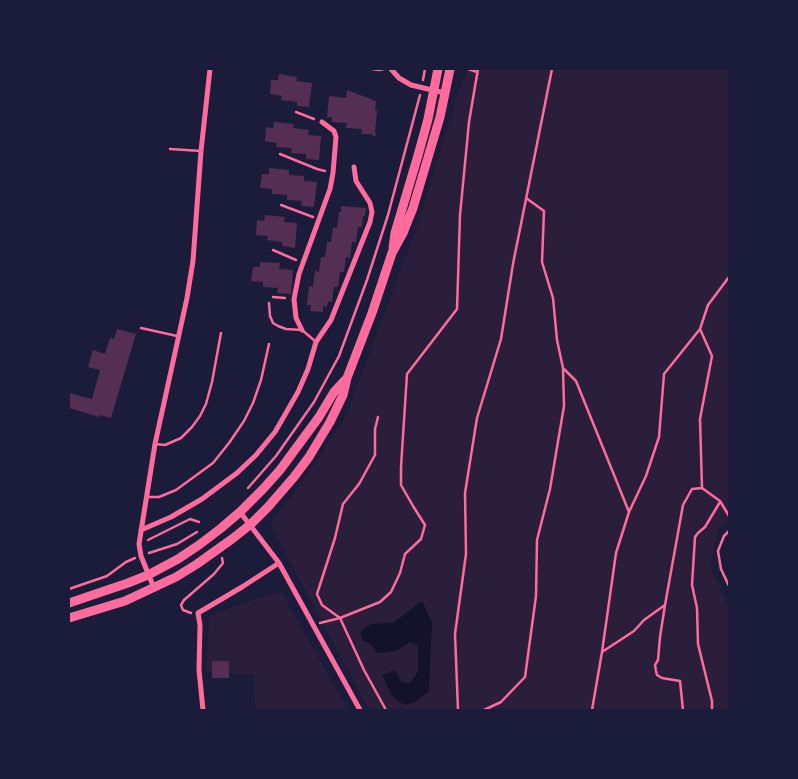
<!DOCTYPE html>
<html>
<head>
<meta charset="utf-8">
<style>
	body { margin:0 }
	#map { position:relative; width:798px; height:779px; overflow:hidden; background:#1b1b3a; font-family:Cabin,sans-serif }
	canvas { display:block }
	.frame { position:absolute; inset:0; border:70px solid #1b1b3a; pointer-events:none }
</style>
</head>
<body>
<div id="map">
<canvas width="798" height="779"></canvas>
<div class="frame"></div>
</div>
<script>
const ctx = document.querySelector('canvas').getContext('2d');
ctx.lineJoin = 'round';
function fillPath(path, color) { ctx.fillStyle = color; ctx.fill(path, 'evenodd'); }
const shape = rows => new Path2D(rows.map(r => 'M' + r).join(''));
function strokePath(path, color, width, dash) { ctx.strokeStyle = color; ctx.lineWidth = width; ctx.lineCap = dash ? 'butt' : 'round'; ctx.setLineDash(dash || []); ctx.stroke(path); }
const green = shape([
	[468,69,729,69,729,518,718,529,710,567,729,607,729,710,369,710,270,524,308,474,347,414,419,221,459,90],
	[273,593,282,593,348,710,223,710,223,709,255,709,254,674,206,672,209,616,249,601]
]);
const water = shape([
	[422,601,432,622,429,691,414,703,404,705,392,696,382,675,395,670,401,682,410,683,418,671,418,645,410,642,396,651,377,653,372,645,363,641,360,632,371,624,393,623]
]);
const building = shape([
	[279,74,297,77,296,81,312,83,309,107,297,106,297,102,281,100,282,96,270,94,271,80,278,80],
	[347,90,376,101,375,110,377,110,375,133,377,133,375,136,372,136,373,134,361,134,362,129,346,128,347,123,332,122,332,117,327,117,329,96,346,98],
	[274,122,294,124,293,128,309,130,308,135,321,136,319,160,306,159,306,154,291,153,292,148,276,147,277,143,265,141,266,127,273,128],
	[269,168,289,170,289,175,304,176,304,181,317,182,314,207,301,206,302,201,287,200,287,195,272,194,272,189,260,188,262,174,269,174],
	[341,206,366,208,365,216,363,216,362,227,358,227,356,242,352,242,350,258,346,257,344,272,340,272,338,287,334,287,332,302,328,301,327,307,323,306,323,312,310,311,311,305,307,305,309,286,313,287,315,271,319,272,321,257,325,257,327,242,331,242,333,227,337,228,339,212,341,212],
	[265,215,285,217,284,222,297,223,295,248,282,246,282,242,267,240,268,236,256,235,257,220,264,221],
	[260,262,280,263,279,269,293,270,291,294,277,293,278,288,263,287,263,282,251,281,253,267,260,267],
	[117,329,136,334,111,418,100,415,99,417,69,408,69,393,92,399,100,370,88,367,93,350,105,354,110,338,114,339],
	[212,661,229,661,229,678,212,678]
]);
const path = shape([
	[468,69,477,72],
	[423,80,425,69],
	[296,112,314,119],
	[280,154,317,169,325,171],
	[281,205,313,217],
	[273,250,296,260],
	[273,297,285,298],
	[700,329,712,356,700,419,702,488],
	[564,369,576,381,629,512],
	[378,417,375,429,375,455,359,484,343,504,335,538,317,594,322,605,340,618,364,670,386,710],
	[248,488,276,456,314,402,339,356,367,280,388,215,420,95],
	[729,531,724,536,718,551,721,569,729,586],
	[148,540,190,519,199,522],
	[149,553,177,544,197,532],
	[69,589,107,576,126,562,135,558],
	[665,605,660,637,658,660,655,665,656,671,657,675,662,678,680,681,683,710],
	[191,613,183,610,181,605,184,600,214,574,223,563,222,558],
	[320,623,340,618,380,602,391,592,400,573,405,554,421,539,425,525,413,506,401,485,401,467,407,374,457,309,460,215,469,122,478,69],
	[602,652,634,631,644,620,665,605,683,505,692,489,702,488,720,501,729,516],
	[458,710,455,634,466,554,465,493,477,418,501,339,513,264,552,69],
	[484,710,501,702,525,677,536,596,537,540,550,489,564,406,563,368,557,340,553,298,542,262,544,211,526,198],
	[592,710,602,652,616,553,629,512,646,476,659,437,664,374,700,329,708,305,729,277],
	[712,710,712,701,698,644,697,608,692,585,695,537,698,533,705,527,720,502]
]);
const service = shape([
	[372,69,379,70,384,69],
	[170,149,201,151],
	[269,303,270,316,273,323,278,326,286,329,302,330,315,341],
	[141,328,177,336],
	[155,444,165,445,181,438,192,427,200,416,206,404,212,382,221,333],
	[148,497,159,497,176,490,213,463,229,443,244,421,253,403,261,380,269,344]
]);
const minor = shape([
	[391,69,399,78,411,85,445,93],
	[302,330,296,318,294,299,299,274,330,189,333,173,336,137,334,131,322,122],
	[240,512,279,563,360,710],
	[141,530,171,517,202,499,237,473,256,455,275,432,298,392,308,369,316,342,331,320,370,222,372,212,370,203,356,181,354,167],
	[154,588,141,556,139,544,155,444,187,298,193,261,201,151,210,69],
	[203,710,199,670,200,625,198,613,242,587,279,563]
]);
const primary = shape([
	[393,248,395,233,419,152,428,119,438,69],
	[69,603,128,583,148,575,178,559,199,545,220,529,240,512,263,489,280,470,319,417,334,392,345,380],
	[69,618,125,601,176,577,197,564,232,539,251,524,268,507,294,477,309,457,330,422,343,395,347,378,372,313,392,253,403,233,413,208,440,117,450,69]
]);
fillPath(green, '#2a1e3b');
fillPath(water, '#12122b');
fillPath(building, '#542f53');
strokePath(path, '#ff6b9d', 2.5);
strokePath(service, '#ff6b9d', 2.5);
strokePath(minor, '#ff6b9d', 5);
strokePath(primary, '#ff6b9d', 9);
</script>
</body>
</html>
